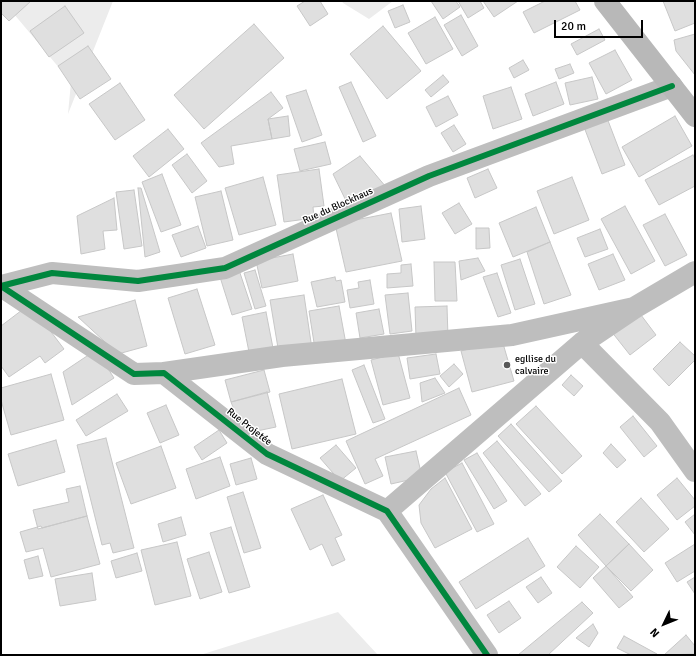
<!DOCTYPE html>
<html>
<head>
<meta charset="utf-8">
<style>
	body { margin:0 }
	#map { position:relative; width:696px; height:656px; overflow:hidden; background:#fff; font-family:Signika,sans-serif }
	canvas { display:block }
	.frame { position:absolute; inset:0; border:2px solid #000; pointer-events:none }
	.north { position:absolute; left:644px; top:604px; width:40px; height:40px; -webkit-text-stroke:3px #fff; paint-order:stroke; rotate:227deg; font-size:11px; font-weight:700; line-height:16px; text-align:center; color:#000 }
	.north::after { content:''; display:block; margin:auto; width:14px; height:18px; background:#000; clip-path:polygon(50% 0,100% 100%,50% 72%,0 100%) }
	.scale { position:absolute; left:554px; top:20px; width:89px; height:18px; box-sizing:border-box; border:2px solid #000; border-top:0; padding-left:5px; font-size:12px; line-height:14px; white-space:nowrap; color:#000; -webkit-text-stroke:3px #fff; paint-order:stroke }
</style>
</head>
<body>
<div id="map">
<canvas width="696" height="656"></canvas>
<div class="frame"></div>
<div class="north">N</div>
<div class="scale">20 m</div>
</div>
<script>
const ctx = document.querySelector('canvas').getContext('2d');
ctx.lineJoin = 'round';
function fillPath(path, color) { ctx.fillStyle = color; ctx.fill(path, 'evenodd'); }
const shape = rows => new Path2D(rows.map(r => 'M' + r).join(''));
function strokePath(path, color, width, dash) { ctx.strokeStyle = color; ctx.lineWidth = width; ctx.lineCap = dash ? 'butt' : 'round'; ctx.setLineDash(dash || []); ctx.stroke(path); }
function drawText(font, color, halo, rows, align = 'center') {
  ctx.font = font + ' Signika,sans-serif'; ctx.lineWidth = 3; ctx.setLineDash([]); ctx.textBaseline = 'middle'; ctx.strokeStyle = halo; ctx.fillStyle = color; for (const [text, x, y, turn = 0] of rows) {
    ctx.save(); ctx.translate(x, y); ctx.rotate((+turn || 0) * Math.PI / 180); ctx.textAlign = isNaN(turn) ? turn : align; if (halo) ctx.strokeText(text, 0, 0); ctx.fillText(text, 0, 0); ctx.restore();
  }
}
const green = shape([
	[3,1,113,1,68,114,71,82],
	[342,1,393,1,369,19,343,3],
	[338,612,378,655,200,655]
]);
const building = shape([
	[1,1,31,1,9,21,1,13,1,1],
	[305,1,320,1,328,14,310,26,297,6,305,1],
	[431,1,456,1,460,7,443,19,431,1],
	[458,1,480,1,484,8,468,18,458,1],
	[483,1,518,1,494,17,483,1],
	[545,1,575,1,580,10,534,33,523,12,545,1],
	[663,1,695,1,695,23,675,31,663,1],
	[403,5,410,22,395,28,388,11,403,5],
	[65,6,84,33,49,57,30,31,65,6],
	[461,15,478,46,462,56,444,25,461,15],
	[435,17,453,49,426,64,408,33,435,17],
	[254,24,284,58,204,129,174,95,254,24],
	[383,26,421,71,387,99,350,54,383,26],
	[599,29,605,40,577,55,571,44,599,29],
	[695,34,695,75,676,51,674,40,695,34],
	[88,46,111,79,80,99,58,66,88,46],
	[615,50,632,80,606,94,589,63,615,50],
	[523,60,529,70,514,78,509,68,523,60],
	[570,64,574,73,559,79,555,69,570,64],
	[443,75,449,82,431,97,425,90,443,75],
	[592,77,598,99,570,105,565,83,592,77],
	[351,82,376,136,363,142,339,87,351,82],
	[556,82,564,104,533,116,525,94,556,82],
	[120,83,145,120,115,140,89,104,120,83],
	[511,87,522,119,493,129,483,96,511,87],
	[306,90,322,135,302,142,286,96,306,90],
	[271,92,283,108,268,119,272,139,231,146,234,164,219,167,201,143,271,92],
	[448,96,458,115,436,127,426,107,448,96],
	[288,116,290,136,272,139,268,119,288,116],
	[675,116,692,146,639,177,622,147,675,116],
	[607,118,625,165,602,174,584,127,607,118],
	[454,125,466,144,453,152,441,133,454,125],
	[168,129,184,149,149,177,133,156,168,129],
	[325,142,331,164,300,171,294,149,325,142],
	[187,154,207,181,192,193,172,165,187,154],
	[693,155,695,159,695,186,659,205,645,180,693,155],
	[360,156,386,187,348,205,333,174,360,156],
	[319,169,324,206,313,207,314,218,284,222,277,175,319,169],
	[488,169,497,188,475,198,467,178,488,169],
	[162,174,181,225,161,232,142,182,162,174],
	[263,177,276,225,239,235,225,188,263,177],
	[572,177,589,220,554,234,537,191,572,177],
	[138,188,141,188,160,252,145,257,138,188],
	[134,190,142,246,124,249,116,192,134,190],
	[221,191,233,240,207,246,195,197,221,191],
	[114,198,117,230,103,231,105,249,81,254,77,216,114,198],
	[459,203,472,224,455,234,442,213,459,203],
	[421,206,425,239,402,242,399,209,421,206],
	[625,206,655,261,631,274,601,219,625,206],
	[536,207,550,242,513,257,499,223,536,207],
	[391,213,402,261,346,272,335,224,391,213],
	[665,214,687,255,665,266,643,225,665,214],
	[198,226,206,248,181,257,172,235,198,226],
	[476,228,489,228,490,248,476,249,476,228],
	[600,229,608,249,585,257,577,238,600,229],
	[550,242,571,295,544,304,527,252,550,242],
	[293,254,298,281,262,288,256,261,293,254],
	[613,254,625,280,599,290,588,264,613,254],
	[478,258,485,271,461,280,459,261,478,258],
	[520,259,535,304,515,310,501,265,520,259],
	[434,262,455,262,457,301,435,301,434,262],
	[411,264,413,286,387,288,387,274,401,273,401,265,411,264],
	[239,270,252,309,232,315,220,277,239,270],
	[255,270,266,306,255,309,244,273,255,270],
	[497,273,511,313,498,317,483,277,497,273],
	[335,277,336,281,341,280,345,302,317,307,311,282,335,277],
	[370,280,374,304,350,308,347,290,359,288,358,282,370,280],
	[197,289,215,345,185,354,168,298,197,289],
	[408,293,412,331,390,334,385,295,408,293],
	[304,295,312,349,279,354,270,300,304,295],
	[135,300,147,346,118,354,78,317,135,300],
	[30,304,64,349,45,363,40,356,9,377,1,366,1,326,30,304],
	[339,306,346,344,315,349,309,311,339,306],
	[447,306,448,337,416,338,415,307,447,306],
	[379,309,384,334,360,338,356,313,379,309],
	[638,311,656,335,630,355,611,331,638,311],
	[266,312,273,348,249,352,242,317,266,312],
	[502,340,514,381,472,392,461,351,502,340],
	[680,342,695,356,695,360,669,386,653,369,680,342],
	[96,350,114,378,72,405,63,372,96,350],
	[398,353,410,398,383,405,371,360,398,353],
	[436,354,440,374,410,379,407,358,436,354],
	[454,364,463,374,449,387,440,376,454,364],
	[364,365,385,419,373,423,352,370,364,365],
	[264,370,270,392,231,402,225,380,264,370],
	[51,374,64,420,11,435,1,400,1,388,51,374],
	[571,375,583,386,574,396,562,385,571,375],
	[435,378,445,393,422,402,420,383,435,378],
	[342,379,356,434,292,449,279,394,342,379],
	[459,388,471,415,375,459,383,476,365,484,346,441,459,388],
	[267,392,276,427,252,432,236,415,231,402,267,392],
	[117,394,128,411,86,436,76,420,117,394],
	[166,405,179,435,160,443,147,413,166,405],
	[536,406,582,456,562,474,516,424,536,406],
	[633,416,657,446,644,457,620,427,633,416],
	[511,424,562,481,549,492,498,436,511,424],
	[219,430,227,443,202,460,194,447,219,430],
	[106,438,134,548,113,553,110,543,102,545,77,445,106,438],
	[56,440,65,472,18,486,8,454,56,440],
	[497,441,541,494,525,506,483,453,497,441],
	[611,444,626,460,617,468,603,453,611,444],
	[336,445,356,468,340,481,320,458,336,445],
	[161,446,176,488,131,504,116,463,161,446],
	[416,451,422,477,391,484,385,457,416,451],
	[477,453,507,501,494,509,464,460,477,453],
	[220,457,230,486,196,499,186,469,220,457],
	[251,458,257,479,236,485,230,464,251,458],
	[462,463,494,524,477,532,445,472,462,463],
	[445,478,472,529,435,548,421,523,419,505,431,489,445,478],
	[677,478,695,500,695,506,677,520,657,495,677,478],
	[80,486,87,516,38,529,33,510,69,502,66,489,80,486],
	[243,492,261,548,244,553,227,497,243,492],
	[323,495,342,535,335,538,345,560,332,566,322,544,310,550,291,509,323,495],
	[641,498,669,529,644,552,616,522,641,498],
	[600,514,629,544,606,566,578,535,600,514],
	[695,514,695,535,685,522,695,514],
	[87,516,100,564,51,577,43,548,26,552,20,532,41,526,42,528,87,516],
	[181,517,186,535,163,542,158,524,181,517],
	[231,527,250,587,229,593,210,533,231,527],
	[528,538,545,566,476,609,459,582,528,538],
	[177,542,191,596,155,605,141,550,177,542],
	[629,544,653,570,631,591,606,566,629,544],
	[695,544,695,571,677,582,665,563,695,544],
	[576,546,599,567,580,588,557,567,576,546],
	[209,552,222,592,200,599,187,559,209,552],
	[137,553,142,571,116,578,111,561,137,553],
	[38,556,43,576,29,579,24,560,38,556],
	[606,566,633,597,619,608,593,578,606,566],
	[92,573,96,600,60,606,55,579,92,573],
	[541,577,552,593,538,603,526,587,541,577],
	[695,577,695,594,687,582,695,577],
	[509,601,521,618,499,633,487,615,509,601],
	[582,602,593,613,548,655,518,655,582,602],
	[593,624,598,633,589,647,576,638,593,624],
	[686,635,695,646,695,654,664,655,686,635],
	[624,636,657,654,656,655,631,655,617,648,624,636]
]);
const minor = shape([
	[1,286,52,273,138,281,225,268,429,176,672,86],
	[1,286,134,374,164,373,267,454,387,511,487,655],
	[582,343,660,422,695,471],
	[164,373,282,356,512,335,634,308],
	[387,511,582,343,634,308,695,272]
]);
const secondary = shape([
	[605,1,695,116]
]);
const cycleway = shape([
	[1,286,52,273,138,281,225,268,429,176,672,86],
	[1,286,134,374,164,373,267,454,387,511,487,655]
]);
const markers = [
	[507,365,4,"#595959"]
];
const streetNames = [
	["Rue du Blockhaus",338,206,-24],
	["Rue Projetée",249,427,38]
];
const poiNames = [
	["egllise du",515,359],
	["calvaire",515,371]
];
fillPath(green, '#ececec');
fillPath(building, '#dfdfdf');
strokePath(building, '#c7c7c7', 1);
strokePath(minor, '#bebebe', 22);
strokePath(secondary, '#b8b8b8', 22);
strokePath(cycleway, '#00873e', 6);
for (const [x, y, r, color] of markers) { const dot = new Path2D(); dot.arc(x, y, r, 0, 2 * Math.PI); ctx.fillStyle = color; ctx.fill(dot); strokePath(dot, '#fff', 1.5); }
drawText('10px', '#000', '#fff', streetNames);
drawText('10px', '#000', '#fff', poiNames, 'left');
</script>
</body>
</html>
